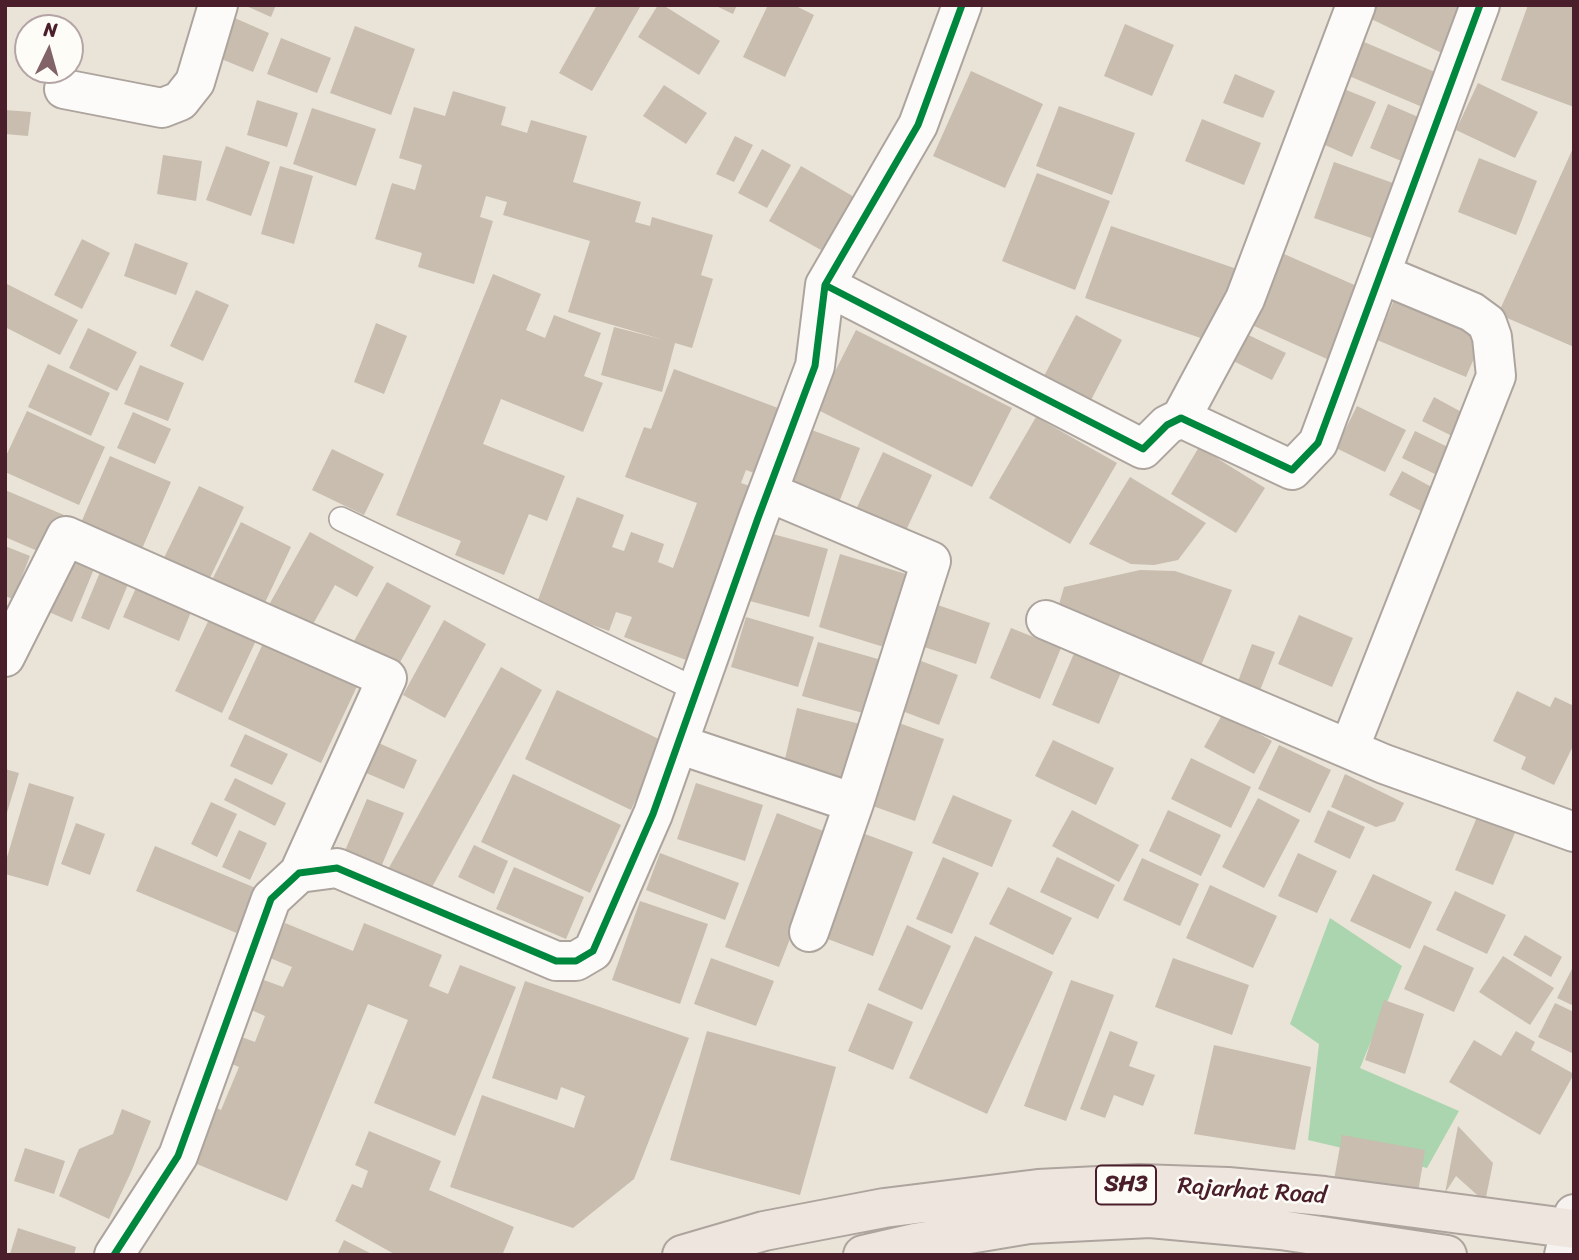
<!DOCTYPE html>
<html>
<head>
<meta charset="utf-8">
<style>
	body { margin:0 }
	#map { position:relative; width:1579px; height:1260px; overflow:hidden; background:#eae4d8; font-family:Sriracha,sans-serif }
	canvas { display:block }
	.frame { position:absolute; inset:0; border:7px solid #4a1f2b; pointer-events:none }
	.north { position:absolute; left:14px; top:14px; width:70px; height:70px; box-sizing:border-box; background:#fdfcf7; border:2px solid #b5a4a5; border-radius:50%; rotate:5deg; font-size:19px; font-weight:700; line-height:28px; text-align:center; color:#4a1f2b }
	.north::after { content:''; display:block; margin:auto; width:24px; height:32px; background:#826468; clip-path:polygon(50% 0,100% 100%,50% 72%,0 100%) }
</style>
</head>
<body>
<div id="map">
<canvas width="1579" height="1260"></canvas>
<div class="frame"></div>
<div class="north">N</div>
</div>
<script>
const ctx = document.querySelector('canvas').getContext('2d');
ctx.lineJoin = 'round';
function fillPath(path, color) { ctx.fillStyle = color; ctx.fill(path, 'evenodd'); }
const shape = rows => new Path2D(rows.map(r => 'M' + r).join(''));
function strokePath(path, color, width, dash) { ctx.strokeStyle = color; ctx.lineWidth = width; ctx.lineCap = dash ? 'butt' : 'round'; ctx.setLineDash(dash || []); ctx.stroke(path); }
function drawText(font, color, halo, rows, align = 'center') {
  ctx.font = font + ' Sriracha,sans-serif'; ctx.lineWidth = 5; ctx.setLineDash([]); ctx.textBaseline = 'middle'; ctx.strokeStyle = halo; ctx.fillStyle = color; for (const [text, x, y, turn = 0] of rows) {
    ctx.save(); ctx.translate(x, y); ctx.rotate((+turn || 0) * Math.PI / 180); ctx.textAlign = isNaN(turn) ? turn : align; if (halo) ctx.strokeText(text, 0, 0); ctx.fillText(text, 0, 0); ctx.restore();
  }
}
const green = shape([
	[1330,918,1402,966,1360,1068,1459,1111,1427,1168,1308,1140,1319,1044,1290,1024]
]);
const building = shape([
	[244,5,276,5,271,17],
	[597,5,637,5,640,7,592,91,559,73],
	[658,5,663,5,720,41,699,75,638,37],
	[714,5,737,5,733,14],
	[768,5,794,5,814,15,785,77,743,57],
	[1368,5,1475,5,1450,57,1363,15],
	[1528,5,1574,5,1574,107,1501,80],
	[230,16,269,33,253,72,214,56],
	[1125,24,1174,45,1152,96,1104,76],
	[355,26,415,49,391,115,330,93],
	[281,38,331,58,317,93,267,74],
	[1357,39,1442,75,1427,109,1342,73],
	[971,71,1043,104,1005,188,933,156],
	[1235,74,1275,91,1263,118,1223,103],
	[1478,83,1538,112,1515,158,1456,130],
	[664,85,707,113,686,144,643,116],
	[1339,87,1376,102,1352,157,1316,141],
	[453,91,506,107,501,125,527,133,531,120,587,136,573,182,641,202,635,222,650,226,652,217,713,235,701,275,713,279,692,348,675,343,662,392,601,375,614,327,664,340,568,312,590,241,503,215,507,202,486,196,480,217,493,221,474,284,418,267,422,253,375,239,392,183,415,190,422,165,399,158,414,107,445,116],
	[257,100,298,113,287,147,247,135],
	[1388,104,1430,122,1411,165,1370,148],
	[1059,106,1135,133,1112,195,1036,166],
	[312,108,376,129,356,186,293,164],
	[5,110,31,112,28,136,5,134],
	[1202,119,1261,143,1244,185,1185,161],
	[735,136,753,145,734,182,716,174],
	[226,146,270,162,251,216,206,200],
	[1574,146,1574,347,1498,314],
	[762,149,791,165,767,208,738,193],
	[163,155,202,161,196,201,157,194],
	[1479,158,1537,181,1516,235,1458,212],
	[1334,162,1393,183,1374,239,1314,218],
	[280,166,313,176,294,244,261,234],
	[801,166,861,201,830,255,769,221],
	[1037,173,1110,201,1075,290,1002,261],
	[1111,226,1240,270,1215,343,1085,298],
	[82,239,110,253,82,309,54,295],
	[135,243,188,263,176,295,124,276],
	[1284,254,1359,287,1327,359,1252,325],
	[493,274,541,294,526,330,545,338,554,315,601,333,584,376,603,383,583,432,501,399,483,444,565,476,547,521,529,514,504,575,455,555,461,541,396,515],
	[5,283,78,320,60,355,5,327],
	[196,290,229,305,203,361,170,346],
	[1395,298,1484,335,1466,377,1377,340],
	[1076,315,1122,340,1090,402,1043,378],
	[376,323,407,336,384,394,354,382],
	[88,328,137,352,117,391,69,368],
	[856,330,1012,408,972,487,816,409],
	[1238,330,1286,353,1272,380,1225,357],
	[48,364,110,393,91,436,28,407],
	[140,365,184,383,168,421,124,404],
	[674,369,786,411,762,476,746,470,741,483,762,490,697,664,624,637,632,617,616,612,609,631,536,605,577,497,624,515,612,547,624,551,631,532,664,544,658,562,673,568,697,503,625,477,644,427,651,429],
	[1434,397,1476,420,1464,442,1422,421],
	[1357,406,1406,430,1385,472,1336,448],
	[27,411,105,447,79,505,5,472,5,458],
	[133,412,171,429,155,464,117,448],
	[1036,417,1117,463,1070,544,989,498],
	[809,429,860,448,835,513,784,493],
	[1415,431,1456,451,1443,478,1402,458],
	[1199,447,1265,488,1236,533,1171,494],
	[332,449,384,474,364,515,312,490],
	[883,452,932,475,901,541,852,518],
	[110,456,171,482,141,551,80,525],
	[1402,471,1439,491,1427,514,1389,495],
	[1130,477,1206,523,1178,560,1154,565,1131,564,1089,544],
	[199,486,244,507,206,586,161,564],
	[5,490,64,515,47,555,5,537],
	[241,522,291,547,262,609,210,584],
	[310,532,374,567,357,597,335,585,308,633,266,610],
	[769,533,828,549,809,617,750,601],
	[5,546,30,556,13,599,5,596],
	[840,554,906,574,884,647,819,627],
	[65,556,94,569,72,622,42,609],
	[103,565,131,577,109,630,81,618],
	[1140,570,1175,571,1232,590,1198,673,1056,615,1064,587],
	[139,581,194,605,179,641,123,617],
	[387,582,431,606,398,666,354,641],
	[932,603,990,623,976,664,918,645],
	[213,611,260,632,222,713,175,691],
	[1299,615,1353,638,1332,687,1278,664],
	[746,617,814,637,798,687,731,667],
	[444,620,486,644,445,718,403,695],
	[1011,628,1061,648,1040,699,990,678],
	[266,637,360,680,321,763,228,719],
	[818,642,885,661,870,715,802,696],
	[1252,644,1275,652,1259,693,1237,684],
	[1075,651,1122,670,1099,724,1052,705],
	[916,659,958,675,939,725,897,709],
	[501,667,542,690,427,896,386,873],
	[557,690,663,741,631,810,525,759],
	[1517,691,1550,707,1555,697,1574,706,1574,744,1554,785,1521,769,1526,757,1493,741],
	[797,708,868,726,853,781,784,763],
	[1223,713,1272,741,1254,774,1204,747],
	[896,722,944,739,915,821,867,804],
	[245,734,288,754,272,785,230,766],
	[365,737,417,760,404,789,352,767],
	[1053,740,1114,768,1096,805,1035,776],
	[1279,745,1331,770,1310,813,1258,789],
	[1191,758,1251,787,1231,828,1171,799],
	[5,769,19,773,6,816,5,816],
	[513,774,621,825,590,893,481,842],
	[1345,774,1404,803,1395,821,1376,827,1331,807],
	[235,778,286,803,275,826,224,800],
	[29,783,74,797,48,886,5,874,5,864],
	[696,783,763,805,745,861,677,839],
	[953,795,1012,820,992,867,932,843],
	[1258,798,1300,820,1264,888,1222,867],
	[367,799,404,813,381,867,344,853],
	[211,802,237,814,217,857,191,844],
	[1482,805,1520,821,1493,885,1455,870],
	[1072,810,1139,845,1119,882,1052,846],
	[1168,810,1221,835,1201,876,1149,851],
	[1328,810,1365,827,1350,859,1314,842],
	[777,813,831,834,779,967,725,947],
	[76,823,105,834,90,875,61,864],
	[239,830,267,843,250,880,222,867],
	[857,831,913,852,873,956,817,935],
	[474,845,508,861,494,894,458,877],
	[155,846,258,889,239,934,136,891],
	[660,853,739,883,725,920,646,890],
	[1298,853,1337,871,1317,913,1278,896],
	[943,857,979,873,952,934,916,919],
	[1057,857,1115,885,1098,919,1040,892],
	[1142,858,1199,884,1180,926,1123,900],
	[514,867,584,897,566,939,496,909],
	[1373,874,1432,902,1410,949,1350,921],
	[1210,885,1277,916,1253,968,1186,938],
	[1008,887,1072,918,1053,955,989,924],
	[1455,891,1506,915,1487,954,1436,930],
	[640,901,708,924,680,1004,612,980],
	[285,923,353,951,364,923,442,955,429,986,448,994,460,965,516,987,455,1136,374,1103,408,1020,368,1004,287,1201,187,1160,210,1105,221,1110,239,1067,227,1062,239,1036,255,1042,265,1016,249,1009,261,979,283,987,292,967,270,958],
	[907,925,951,946,922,1010,878,990],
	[1525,935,1562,957,1551,977,1513,955],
	[975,936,1053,972,987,1114,909,1078],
	[1424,945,1474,968,1454,1012,1404,989],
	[1503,956,1554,988,1530,1025,1479,992],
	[711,958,774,981,756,1026,694,1004],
	[1173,958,1249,985,1232,1035,1155,1007],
	[1574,965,1574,1006,1557,998],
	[1071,980,1114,995,1066,1121,1024,1106],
	[525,981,689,1038,634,1179,573,1228,450,1187,482,1095,574,1128,585,1096,561,1087,557,1100,492,1078],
	[1384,1000,1424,1014,1405,1074,1365,1060],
	[868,1003,913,1022,893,1070,848,1051],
	[1555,1003,1574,1012,1574,1054,1538,1037],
	[707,1031,836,1067,800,1195,670,1160],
	[1110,1031,1138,1042,1129,1066,1155,1075,1143,1106,1114,1095,1105,1118,1080,1109],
	[1516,1031,1535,1042,1531,1050,1574,1074,1540,1135,1449,1082,1474,1040,1501,1056],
	[1214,1045,1311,1067,1295,1150,1194,1134],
	[122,1109,151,1121,132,1170,109,1219,59,1196,79,1149,113,1134],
	[1458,1126,1493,1163,1485,1202,1456,1176,1445,1193],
	[369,1131,441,1161,429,1190,514,1227,503,1253,499,1255,396,1255,335,1221,352,1184,362,1188,368,1171,355,1165],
	[1342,1135,1425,1150,1416,1205,1332,1191],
	[25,1148,65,1161,54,1194,14,1181],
	[18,1228,76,1247,74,1255,10,1254],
	[344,1240,374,1255,337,1255]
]);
const lane = shape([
	[341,519,697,690]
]);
const street = shape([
	[64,89,162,108,180,101,195,82,218,5],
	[825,285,1143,449,1167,425,1181,418,1292,470,1318,443,1480,5],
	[1181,418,1245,299,1356,5],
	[768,492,931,561,854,803,809,932],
	[1046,620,1384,764,1574,832],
	[5,657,66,536,387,678,299,873],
	[678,744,854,803],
	[1349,749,1496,376,1492,337,1487,323,1472,312,1381,274],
	[114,1255,178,1156,271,899,299,873,337,868,556,961,576,961,593,951,653,814,758,518,815,366,825,285,918,125,962,5]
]);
const secondary = shape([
	[1564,1255,1574,1214]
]);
const primary = shape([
	[682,1255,764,1231,884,1208,1038,1189,1139,1184,1228,1187,1324,1196,1574,1229],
	[863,1255,915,1243,1029,1224,1150,1218,1281,1230,1447,1255]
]);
const cycleway = shape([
	[825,285,1143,449,1167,425,1181,418,1292,470,1318,443,1480,5],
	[114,1255,178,1156,271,899,299,873,337,868,556,961,576,961,593,951,653,814,758,518,815,366,825,285,918,125,962,5]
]);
const shields = [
	[1126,1185,60]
];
const shieldNames = [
	["SH3",1126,1185]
];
const streetNames = [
	["Rajarhat Road",1252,1192,4]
];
fillPath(green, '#abd5ae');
fillPath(building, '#c8bdae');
strokePath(lane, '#ada49e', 26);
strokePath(street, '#ada49e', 42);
strokePath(secondary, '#ada49e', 42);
strokePath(primary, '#ada49e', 42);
strokePath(lane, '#fcfbf9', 23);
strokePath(street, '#fcfbf9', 38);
strokePath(secondary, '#f6f2ef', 38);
strokePath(primary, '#eee6de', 38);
strokePath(cycleway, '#00873e', 7);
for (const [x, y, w] of shields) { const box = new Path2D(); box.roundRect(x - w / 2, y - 19.5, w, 39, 5); ctx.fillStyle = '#fdfcf7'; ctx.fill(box); strokePath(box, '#4a1f2b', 2); }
drawText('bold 23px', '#4a1f2b', null, shieldNames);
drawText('24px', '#4a1f2b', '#fdfcf7', streetNames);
</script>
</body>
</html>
